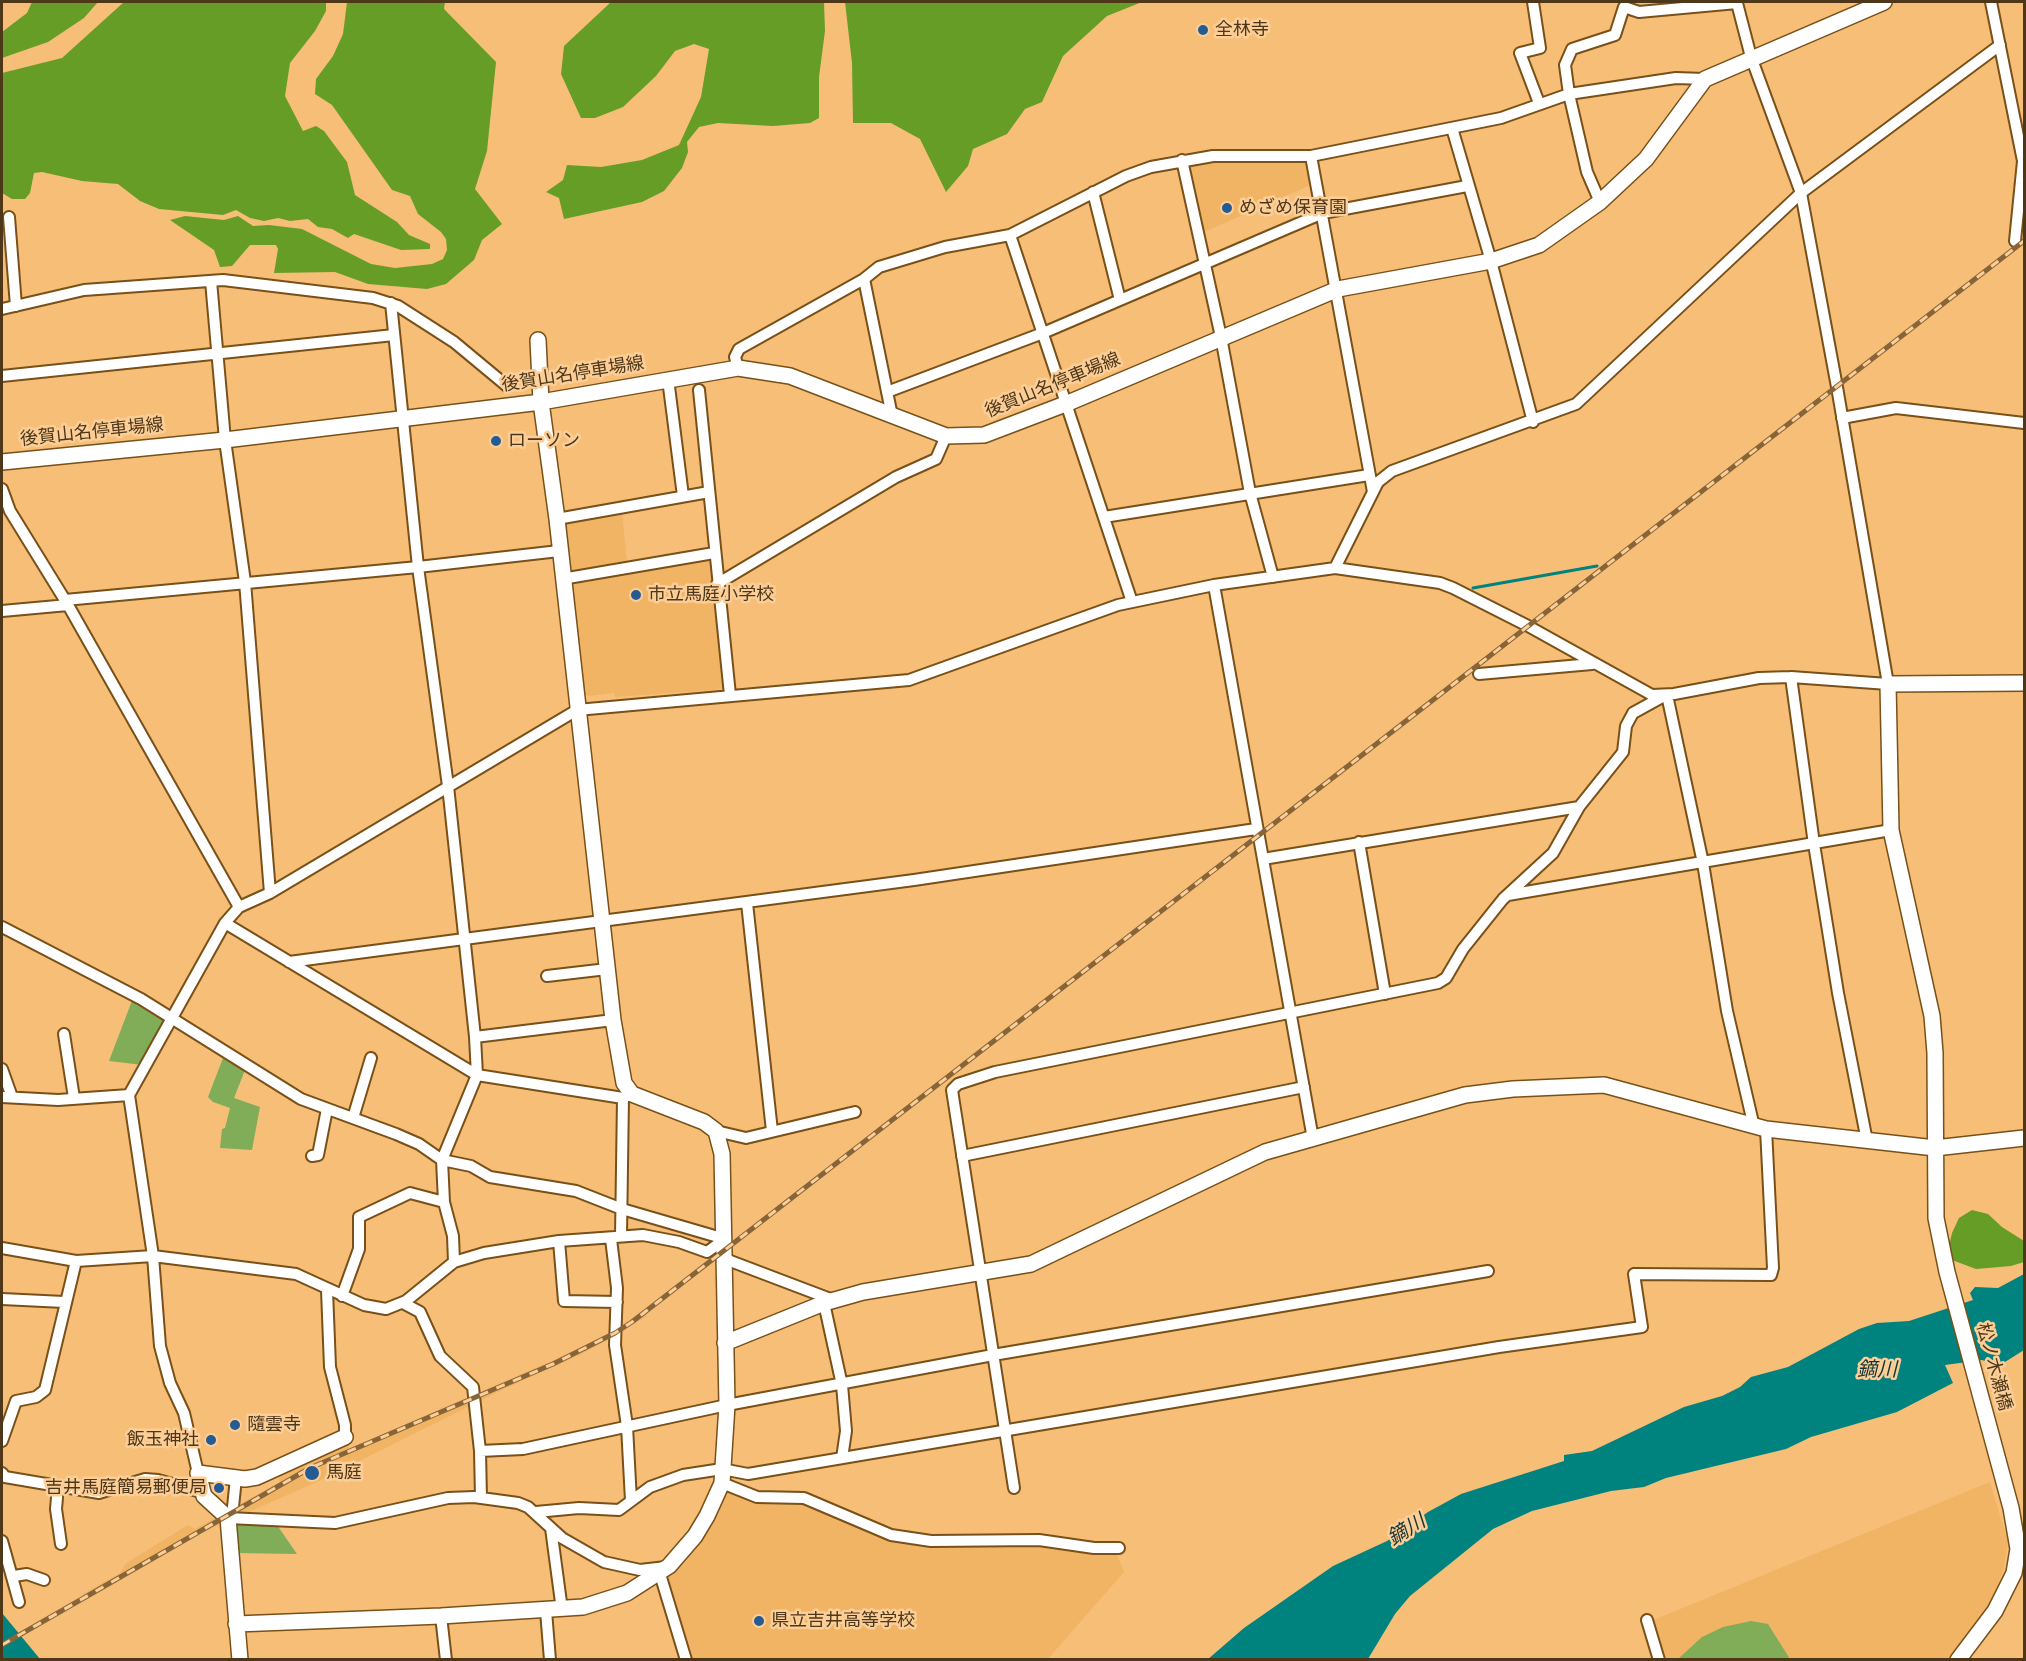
<!DOCTYPE html>
<html>
<head>
<meta charset="utf-8">
<style>
	body { margin:0 }
	#map { position:relative; width:2026px; height:1661px; overflow:hidden; background:#f7be77; font-family:"Sofia Sans Condensed",sans-serif }
	canvas { display:block }
	.frame { position:absolute; inset:0; border:3px solid #4e3719; pointer-events:none }
</style>
</head>
<body>
<div id="map">
<canvas width="2026" height="1661"></canvas>
<div class="frame"></div>
</div>
<script>
const ctx = document.querySelector('canvas').getContext('2d');
ctx.lineJoin = 'round';
function fillPath(path, color) { ctx.fillStyle = color; ctx.fill(path, 'evenodd'); }
const shape = rows => new Path2D(rows.map(r => 'M' + r).join(''));
function strokePath(path, color, width, dash) { ctx.strokeStyle = color; ctx.lineWidth = width; ctx.lineCap = dash ? 'butt' : 'round'; ctx.setLineDash(dash || []); ctx.stroke(path); }
function drawText(font, color, halo, rows, align = 'center') {
  ctx.font = font + ' "Sofia Sans Condensed","Noto Sans JP",sans-serif'; ctx.lineWidth = 5; ctx.setLineDash([]); ctx.textBaseline = 'middle'; ctx.strokeStyle = halo; ctx.fillStyle = color; for (const [text, x, y, turn = 0] of rows) {
    ctx.save(); ctx.translate(x, y); ctx.rotate((+turn || 0) * Math.PI / 180); ctx.textAlign = isNaN(turn) ? turn : align; if (halo) ctx.strokeText(text, 0, 0); ctx.fillText(text, 0, 0); ctx.restore();
  }
}
const built = shape([
	[1310,160,1315,183,1202,233,1186,164],
	[622,511,627,564,570,573,564,521],
	[708,558,711,561,726,689,615,697,614,693,589,696,583,693,570,581],
	[643,1310,647,1316,582,1354,506,1388,317,1482,203,1532,86,1600,83,1594,120,1573,125,1564,188,1525,195,1529,280,1482,276,1473,345,1441,349,1449,579,1349,615,1330],
	[1990,1482,2008,1542,2004,1567,1991,1603,1980,1622,1948,1659,1662,1659,1651,1621],
	[727,1491,763,1502,807,1504,889,1538,1040,1541,1115,1550,1124,1572,1047,1660,692,1659,666,1580,684,1564,702,1541,713,1525]
]);
const green = shape([
	[133,998,168,1018,143,1065,109,1061],
	[223,1058,245,1070,234,1098,260,1107,252,1150,220,1148,222,1129,225,1128,230,1108,213,1102,208,1097],
	[234,1523,277,1525,297,1554,235,1553],
	[1751,1621,1768,1624,1790,1659,1678,1659,1702,1637,1723,1627]
]);
const forest = shape([
	[32,2,98,2,84,18,48,42,2,58,2,32,27,13],
	[124,2,326,2,326,11,315,31,290,63,285,96,303,131,316,126,324,131,347,162,355,195,397,222,409,235,430,244,430,249,401,250,354,234,348,238,332,229,318,227,308,219,290,221,278,218,264,221,250,218,236,210,223,215,159,209,140,201,118,184,82,181,42,172,34,173,30,193,25,199,12,199,2,193,2,73,62,58],
	[347,2,445,2,444,9,496,62,487,151,475,189,502,224,482,240,474,260,446,284,427,289,368,284,335,272,274,273,278,249,276,245,250,245,232,266,220,267,214,250,170,220,185,216,224,220,238,216,253,226,269,225,302,229,371,264,395,268,432,264,443,259,447,250,446,239,441,232,418,214,410,196,392,190,332,105,315,94,316,79,333,56,343,34],
	[611,2,824,2,825,31,819,77,819,118,810,123,773,126,718,123,699,127,687,142,688,152,682,168,664,191,642,202,564,219,559,198,546,192,563,180,567,165,601,167,642,160,679,145,701,97,709,49,694,44,675,51,656,76,623,107,595,118,581,118,561,74,564,46],
	[845,2,1142,2,1107,16,1063,56,1042,102,1025,109,1007,134,973,149,968,166,946,192,920,139,891,123,853,123,852,63],
	[1972,1210,1988,1214,2002,1227,2024,1241,2024,1262,2011,1266,1976,1269,1952,1260,1949,1246,1952,1233,1959,1218]
]);
const water = shape([
	[2024,1274,2024,1350,2005,1362,1990,1363,1982,1360,1945,1365,1953,1383,1897,1412,1811,1437,1786,1449,1666,1478,1644,1487,1611,1491,1532,1511,1493,1529,1410,1596,1395,1614,1368,1659,1207,1660,1244,1628,1333,1566,1387,1541,1428,1512,1461,1494,1564,1461,1564,1455,1592,1451,1684,1407,1722,1396,1740,1387,1751,1377,1788,1367,1859,1329,1877,1323,1909,1321,1973,1300,1970,1293,1975,1287,1998,1288],
	[2,1613,40,1659,2,1659]
]);
const stream = shape([
	[1473,588,1597,566]
]);
const street = shape([
	[1533,2,1540,48,1520,53,1539,103],
	[1991,2,2023,161,2015,241],
	[1452,128,1491,261,1533,422],
	[1311,156,1373,492],
	[1182,160,1221,337,1250,493,1273,577],
	[1093,192,1120,300],
	[9,217,16,306],
	[1010,235,1132,602],
	[864,279,892,416],
	[211,281,225,440,245,582,270,893],
	[391,303,418,567,448,786,475,1037,477,1075,442,1160,444,1202,453,1236,454,1262],
	[2,309,84,290,223,280,373,298,398,306,454,342,507,386],
	[738,368,735,357,739,349,864,279,879,267,945,247,1010,235,1126,176,1151,167,1213,156,1311,156,1501,118,1569,94,1676,78,1705,79],
	[2,376,394,335],
	[668,379,683,496],
	[699,390,730,695],
	[887,392,1043,333,1323,213,1467,186],
	[1842,418,1896,408,2024,423],
	[2,489,10,511,68,605,239,907],
	[1104,517,1369,475],
	[557,519,709,492],
	[1335,568,1378,482,1392,471,1576,404,1801,193,2000,45],
	[562,579,714,553],
	[717,584,896,477,936,459,946,436],
	[1214,585,1313,1139],
	[65,600,418,567,559,551],
	[2,611,68,605],
	[1479,674,1592,664],
	[1791,677,1814,844,1838,993,1867,1141],
	[1667,695,1703,863,1727,1011,1754,1127],
	[1359,842,1385,994],
	[1263,859,1579,807],
	[1508,895,1891,830],
	[747,903,772,1131],
	[225,923,477,1075,623,1098],
	[2,927,141,999,301,1099,396,1134,419,1144,442,1160,471,1166,490,1177,576,1191,622,1209,725,1239],
	[289,962,914,880,1256,829],
	[547,976,607,969],
	[64,1034,74,1098],
	[475,1037,613,1020],
	[2,1069,12,1097],
	[2,1097,58,1100,129,1095],
	[353,1118,371,1058],
	[716,1131,746,1138,855,1112],
	[312,1156,318,1155,327,1109],
	[962,1156,1304,1087],
	[621,1236,623,1098,629,1095],
	[611,1239,617,1288,615,1345,627,1426,631,1501],
	[559,1241,564,1301,617,1302],
	[2,1248,76,1261,153,1256,296,1274,364,1305,386,1309,406,1301,454,1262,484,1253,559,1241,643,1235,679,1242,707,1252,725,1239],
	[725,1259,833,1300],
	[327,1290,330,1367,345,1425,345,1437],
	[342,1296,359,1249,359,1217,410,1193,444,1202],
	[2,1299,64,1302],
	[403,1303,420,1312,440,1356,473,1387,480,1451,481,1498],
	[824,1303,842,1385,846,1431,842,1458],
	[2,1441,16,1401,36,1397,45,1390,76,1261],
	[480,1451,523,1449,727,1405,993,1355,1488,1271],
	[2,1473,5,1477,99,1493,145,1479,158,1480,201,1492],
	[198,1473,184,1413,170,1383,160,1346,153,1256,129,1095,225,923,239,907,270,893,577,710,909,680,1118,605,1214,585,1335,568,1440,583,1453,588,1528,626,1652,695,1674,694,1759,678,1791,677,1888,684,1837,387,1801,193,1751,57,1737,3,1639,12,1624,7,1615,35,1572,49,1565,65,1569,94,1587,172,1600,202],
	[722,1483,757,1497,804,1498,891,1535,931,1541,1039,1540,1094,1548,1119,1548],
	[58,1486,56,1509,61,1544],
	[1014,1488,952,1090,958,1084,995,1072,1438,983,1446,978,1463,949,1503,899,1553,853,1579,807,1623,752,1626,726,1633,713,1662,697],
	[233,1507,236,1478],
	[536,1512,579,1508,619,1510,650,1487,683,1475,722,1469,748,1474,1499,1347,1642,1327,1634,1274,1771,1275,1773,1268,1766,1129],
	[228,1518,335,1523,448,1498,474,1497,518,1503,528,1507,562,1538,604,1562,640,1570,666,1567],
	[551,1528,562,1610],
	[2,1541,19,1602],
	[660,1574,686,1660],
	[14,1576,27,1574,44,1580],
	[546,1611,550,1660],
	[441,1616,446,1660],
	[1647,1620,1659,1660]
]);
const secondary = shape([
	[2,462,225,440,541,402,738,368,790,376,946,436,984,435,1068,403,1338,289,1491,261,1539,245,1600,202,1646,159,1705,79,1884,2],
	[725,1343,824,1303,863,1292,1031,1264,1265,1152,1465,1095,1513,1089,1604,1085,1766,1129,1935,1148,2024,1138],
	[236,1624,441,1616,583,1607,627,1593,669,1566,695,1536,707,1516,722,1483,727,1405,722,1154,716,1131,704,1122,632,1094,624,1083,613,1020,557,519,541,402,538,340],
	[240,1660,228,1518,204,1496,198,1473,245,1479,257,1477,345,1437],
	[1958,1660,1995,1611,2014,1573,2018,1549,2011,1508,1947,1272,1936,1218,1935,1053,1932,1016,1891,830,1888,684,2024,683]
]);
const rail = shape([
	[2,1645,310,1468,553,1364,615,1333,632,1322,2024,241]
]);
const markers = [
	[1203,30,6,"#245b93"],
	[1227,208,6,"#245b93"],
	[496,441,6,"#245b93"],
	[636,595,6,"#245b93"],
	[235,1425,6,"#245b93"],
	[211,1440,6,"#245b93"],
	[312,1473,8,"#245b93"],
	[219,1488,6,"#245b93"],
	[759,1621,6,"#245b93"]
];
const poiNames = [
	["全林寺",1215,30],
	["めざめ保育園",1239,208],
	["ローソン",508,441],
	["市立馬庭小学校",648,595],
	["隨雲寺",247,1425],
	["飯玉神社",199,1440,"right"],
	["馬庭",326,1473],
	["吉井馬庭簡易郵便局",207,1488,"right"],
	["県立吉井高等学校",771,1621]
];
const streetNames = [
	["後賀山名停車場線",573,375,-9],
	["後賀山名停車場線",1053,386,-22],
	["後賀山名停車場線",92,433,-6],
	["松ノ木瀬橋",1993,1367,75]
];
const waterNames = [
	["鏑川",1877,1371],
	["鏑川",1407,1531,-32]
];
fillPath(built, '#f1b465');
fillPath(green, '#81ad58');
fillPath(forest, '#669d26');
fillPath(water, '#00827e');
strokePath(stream, '#00827e', 3);
strokePath(street, '#785018', 14);
strokePath(secondary, '#785018', 18);
strokePath(street, '#fff', 10);
strokePath(secondary, '#fff', 15);
strokePath(rail, '#876539', 5);
strokePath(rail, '#fcce97', 3, [9]);
for (const [x, y, r, color] of markers) { const dot = new Path2D(); dot.arc(x, y, r, 0, 2 * Math.PI); ctx.fillStyle = color; ctx.fill(dot); strokePath(dot, '#fcce97', 2); }
drawText('18px', '#4e3719', '#fcce97', poiNames, 'left');
drawText('18px', '#4e3719', '#fcce97', streetNames);
drawText('italic 20px', '#163634', '#fcce97', waterNames);
</script>
</body>
</html>
